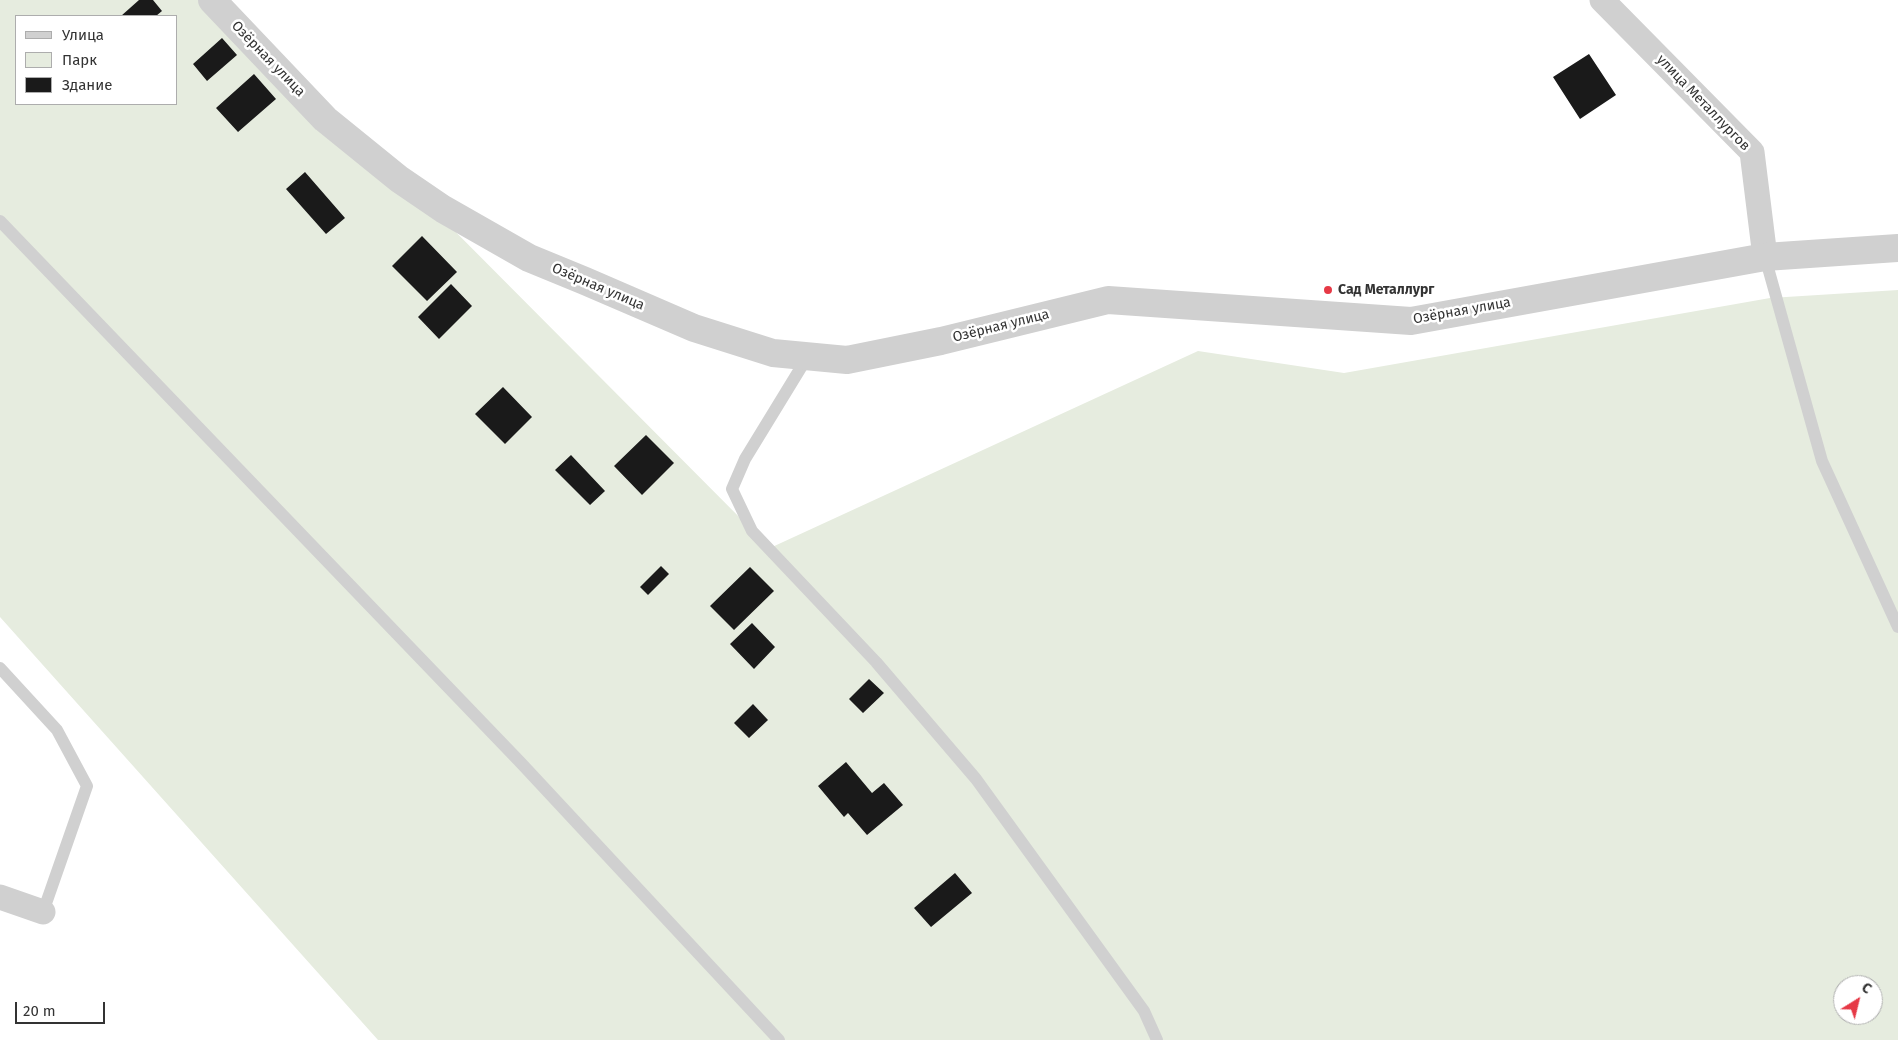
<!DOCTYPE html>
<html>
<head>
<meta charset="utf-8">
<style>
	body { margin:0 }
	#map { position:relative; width:1898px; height:1040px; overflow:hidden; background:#fff; font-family:"Fira Sans",sans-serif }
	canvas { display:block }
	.legend { position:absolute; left:15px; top:15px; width:162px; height:90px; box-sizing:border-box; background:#fff; border:1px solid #adadad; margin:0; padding:6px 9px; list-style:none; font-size:15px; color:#333 }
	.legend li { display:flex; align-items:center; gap:10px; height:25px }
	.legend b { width:25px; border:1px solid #adadad }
	.north { position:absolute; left:1833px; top:975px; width:50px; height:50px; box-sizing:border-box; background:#fff; border:1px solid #adadad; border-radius:50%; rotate:36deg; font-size:14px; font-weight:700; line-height:20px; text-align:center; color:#333 }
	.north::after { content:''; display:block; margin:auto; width:18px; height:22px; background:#e63946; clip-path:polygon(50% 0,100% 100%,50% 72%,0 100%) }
	.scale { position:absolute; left:15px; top:1002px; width:90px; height:22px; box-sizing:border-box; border:2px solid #333; border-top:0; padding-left:6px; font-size:15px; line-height:18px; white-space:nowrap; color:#333; -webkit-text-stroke:4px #fff; paint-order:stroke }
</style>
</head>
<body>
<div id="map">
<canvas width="1898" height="1040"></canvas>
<ul class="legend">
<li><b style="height:6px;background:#d0d0d0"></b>Улица</li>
<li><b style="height:14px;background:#e6ecdf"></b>Парк</li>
<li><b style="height:14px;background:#1a1a1a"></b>Здание</li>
</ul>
<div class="north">С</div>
<div class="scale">20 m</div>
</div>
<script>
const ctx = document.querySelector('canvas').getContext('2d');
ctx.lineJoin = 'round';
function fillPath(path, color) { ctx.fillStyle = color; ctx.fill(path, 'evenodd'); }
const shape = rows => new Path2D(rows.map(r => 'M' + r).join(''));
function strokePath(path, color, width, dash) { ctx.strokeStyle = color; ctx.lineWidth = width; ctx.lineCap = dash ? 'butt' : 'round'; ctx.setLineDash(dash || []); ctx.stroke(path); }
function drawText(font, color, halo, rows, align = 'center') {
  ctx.font = font + ' "Fira Sans",sans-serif'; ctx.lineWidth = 5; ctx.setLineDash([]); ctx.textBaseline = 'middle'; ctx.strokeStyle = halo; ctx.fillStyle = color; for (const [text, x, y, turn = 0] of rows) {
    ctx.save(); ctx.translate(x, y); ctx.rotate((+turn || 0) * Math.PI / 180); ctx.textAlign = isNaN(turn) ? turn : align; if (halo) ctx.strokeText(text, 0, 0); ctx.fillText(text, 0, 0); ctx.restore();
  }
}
const green = shape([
	[0,0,225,0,770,548,1198,351,1344,373,1770,298,1898,290,1898,1040,378,1040,0,617],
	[16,16,176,16,176,104,16,104],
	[1843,985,1873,985,1873,1015,1843,1015]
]);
const building = shape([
	[139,0,153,0,162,11,156,16,121,16],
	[222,38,237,55,207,81,193,64],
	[1589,54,1616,95,1580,119,1553,77],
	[254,74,276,99,238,132,216,108],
	[305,172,345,218,326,234,286,189],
	[422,236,457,272,427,301,392,266],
	[451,284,472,306,439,339,418,317],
	[503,387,532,417,505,444,475,414],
	[646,435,674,463,642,495,614,466],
	[571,455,605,491,590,505,555,470],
	[661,566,669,574,648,595,640,587],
	[750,567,774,591,734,630,710,606],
	[752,623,775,647,754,669,730,644],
	[869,679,884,693,863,713,849,699],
	[753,704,768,720,749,738,734,723],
	[846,762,872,793,884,783,903,805,867,835,848,813,844,817,818,786],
	[955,873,972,893,931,927,914,908]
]);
const service = shape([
	[0,221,521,763,779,1040],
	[1765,257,1822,461,1898,627],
	[808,356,745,459,732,489,752,531,876,662,976,779,1144,1011,1157,1040],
	[0,668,57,730,87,786,43,912]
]);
const minor = shape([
	[1602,0,1752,152,1765,257],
	[0,897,43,912]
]);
const tertiary = shape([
	[212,0,325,119,399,179,443,209,529,258,585,281,694,328,773,353,847,360,941,341,1108,300,1411,321,1765,257,1898,248]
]);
const markers = [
	[1328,290,5,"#e63946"]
];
const streetNames = [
	["Озёрная улица",268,59,46],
	["улица Металлургов",1703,103,46],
	["Озёрная улица",598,287,23],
	["Озёрная улица",1462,311,-10],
	["Озёрная улица",1001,326,-14]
];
const poiNames = [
	["Сад Металлург",1338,290]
];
fillPath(green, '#e6ecdf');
fillPath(building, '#1a1a1a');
strokePath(service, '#d0d0d0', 12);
strokePath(minor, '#d0d0d0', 25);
strokePath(tertiary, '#d0d0d0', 28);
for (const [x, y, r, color] of markers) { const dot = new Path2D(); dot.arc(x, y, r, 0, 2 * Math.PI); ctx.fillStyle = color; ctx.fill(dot); strokePath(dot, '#fff', 2); }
drawText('14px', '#333', '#fff', streetNames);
drawText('bold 14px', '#333', '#fff', poiNames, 'left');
</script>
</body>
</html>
